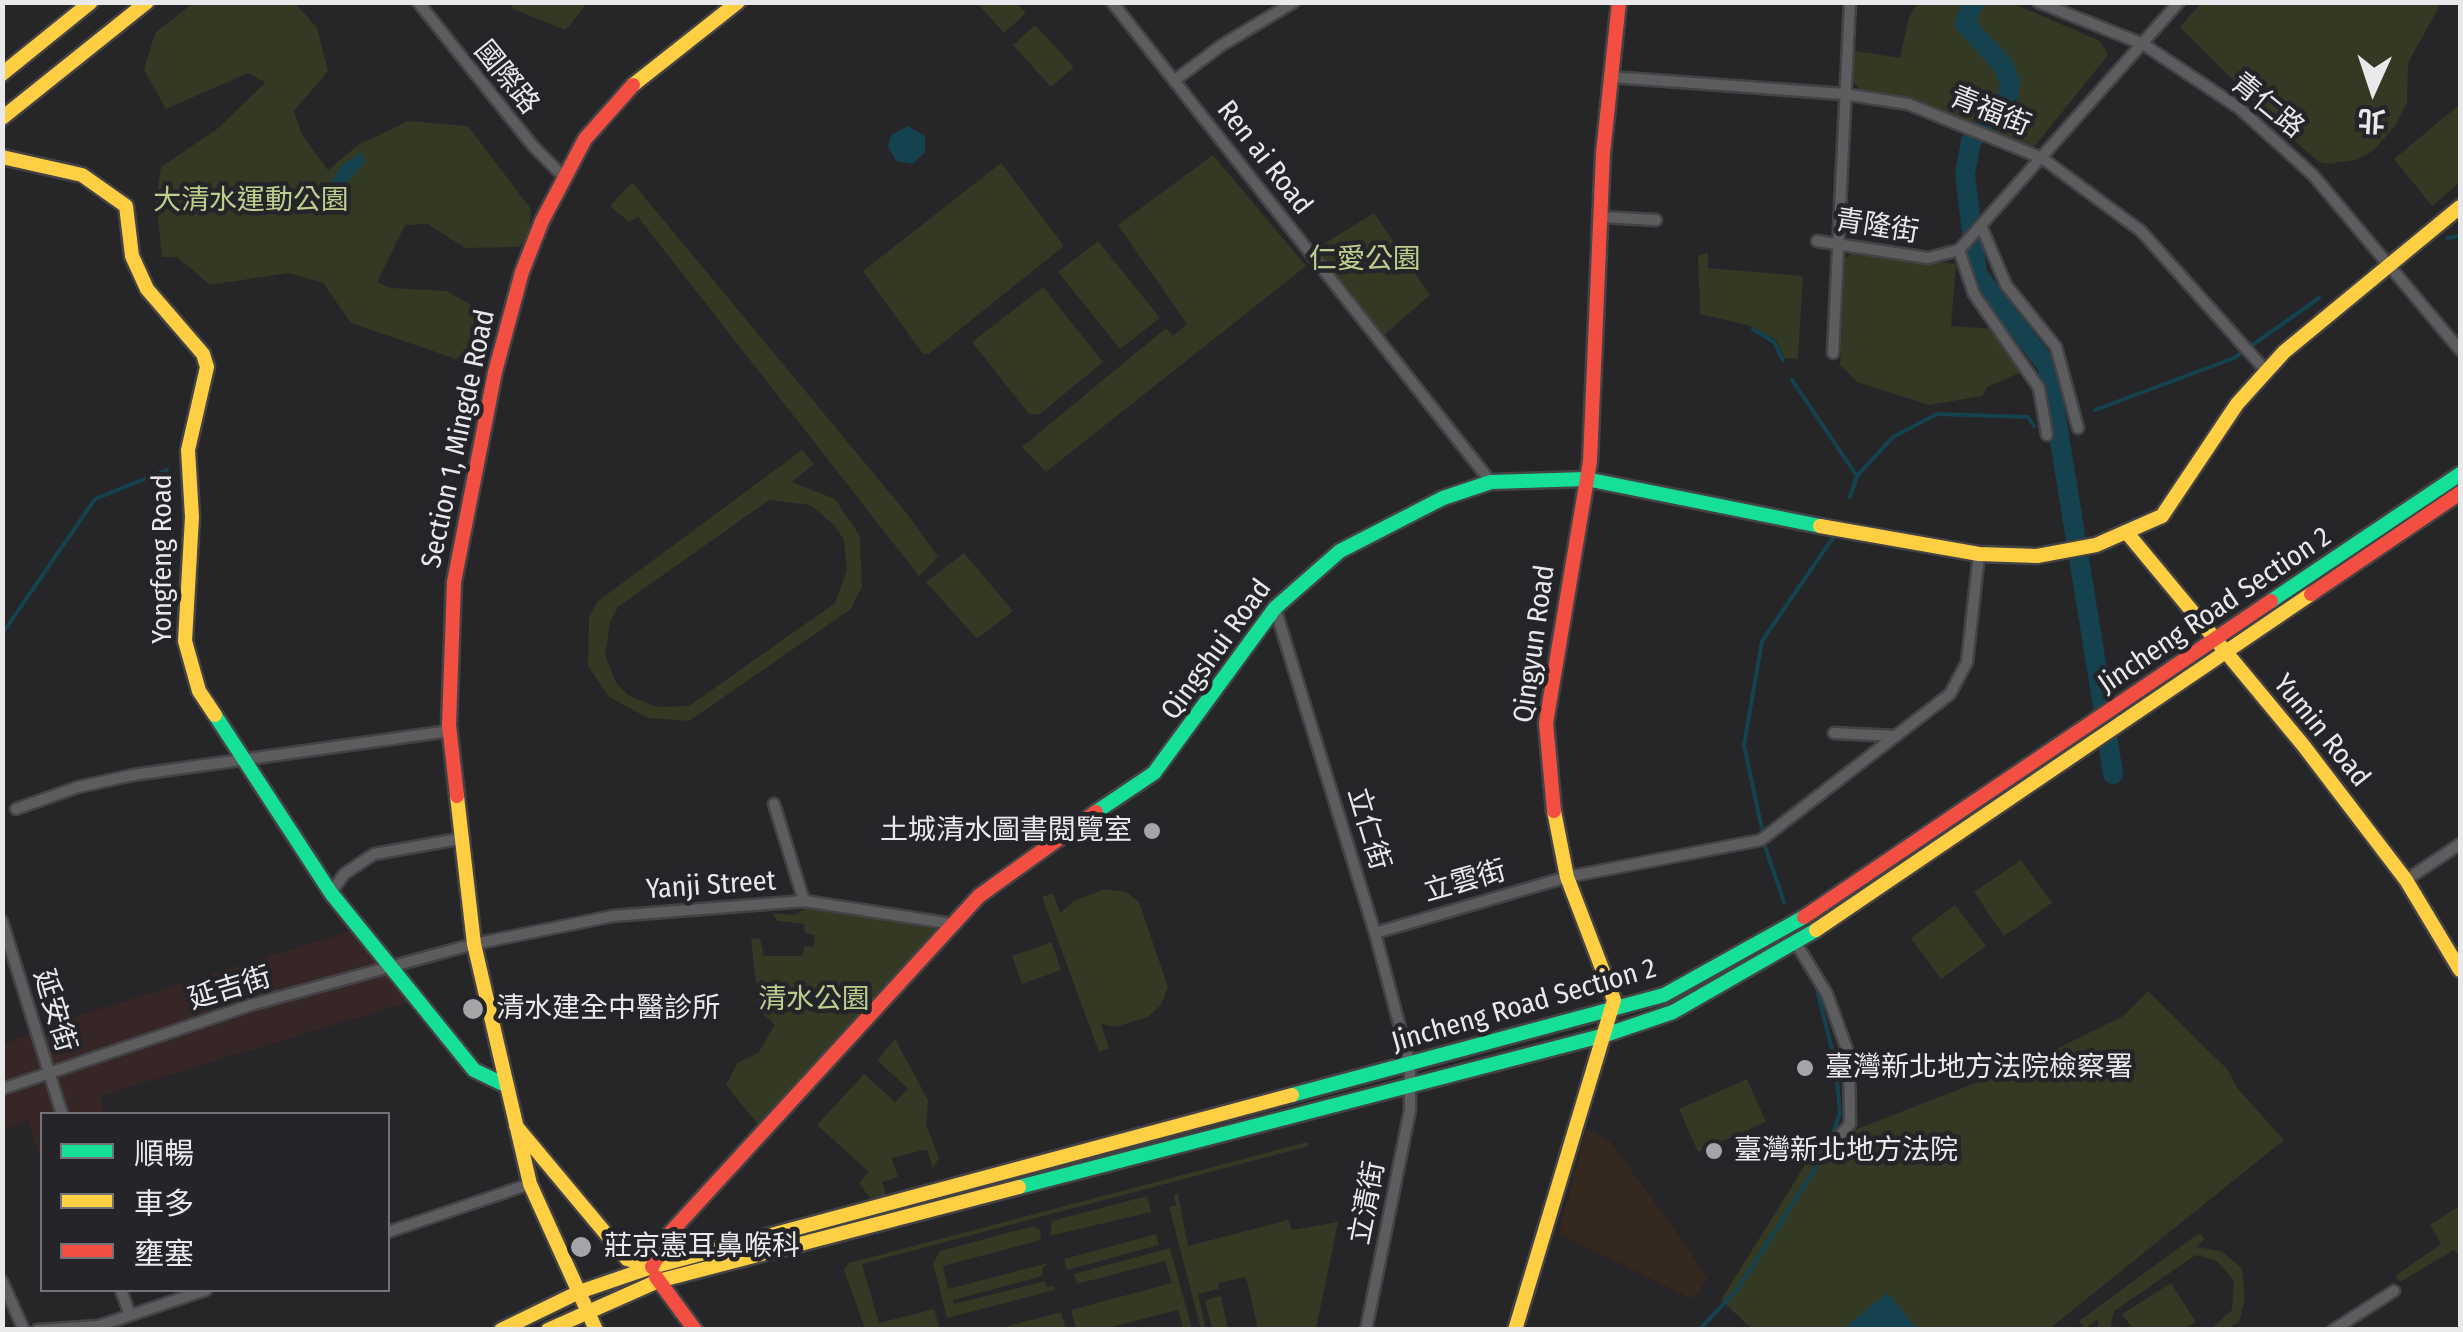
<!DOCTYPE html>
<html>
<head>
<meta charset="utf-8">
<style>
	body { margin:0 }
	#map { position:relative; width:2463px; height:1332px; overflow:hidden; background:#262528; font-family:"Fira Sans Condensed","Noto Sans TC",sans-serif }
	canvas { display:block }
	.frame { position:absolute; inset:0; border:5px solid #e9e8eb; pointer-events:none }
	.legend { position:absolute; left:40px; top:1112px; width:350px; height:180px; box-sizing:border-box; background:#252429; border:2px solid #737277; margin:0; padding:12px 18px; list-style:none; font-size:30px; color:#e9e8eb }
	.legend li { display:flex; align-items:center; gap:20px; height:50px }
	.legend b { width:50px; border:2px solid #737277 }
	.north { position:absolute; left:2323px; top:40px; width:100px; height:100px; -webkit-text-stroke:8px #252429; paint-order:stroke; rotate:183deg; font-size:28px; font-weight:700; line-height:40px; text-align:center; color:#e9e8eb }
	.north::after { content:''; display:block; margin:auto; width:35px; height:45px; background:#e9e8eb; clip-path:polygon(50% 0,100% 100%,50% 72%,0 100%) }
</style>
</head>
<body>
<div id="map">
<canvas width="2463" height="1332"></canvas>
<div class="frame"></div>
<ul class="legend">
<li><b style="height:12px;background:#16e098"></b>順暢</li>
<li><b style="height:12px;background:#ffcf43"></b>車多</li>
<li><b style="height:12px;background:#f24e42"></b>壅塞</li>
</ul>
<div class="north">北</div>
</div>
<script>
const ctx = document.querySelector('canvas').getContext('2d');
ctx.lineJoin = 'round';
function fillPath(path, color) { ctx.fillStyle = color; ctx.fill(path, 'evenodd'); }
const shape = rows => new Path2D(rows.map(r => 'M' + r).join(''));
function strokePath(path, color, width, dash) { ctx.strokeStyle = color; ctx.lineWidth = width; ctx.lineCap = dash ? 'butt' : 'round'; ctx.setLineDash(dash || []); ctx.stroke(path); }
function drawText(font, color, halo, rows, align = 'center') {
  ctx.font = font + ' "Fira Sans Condensed","Noto Sans TC",sans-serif'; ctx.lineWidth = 9; ctx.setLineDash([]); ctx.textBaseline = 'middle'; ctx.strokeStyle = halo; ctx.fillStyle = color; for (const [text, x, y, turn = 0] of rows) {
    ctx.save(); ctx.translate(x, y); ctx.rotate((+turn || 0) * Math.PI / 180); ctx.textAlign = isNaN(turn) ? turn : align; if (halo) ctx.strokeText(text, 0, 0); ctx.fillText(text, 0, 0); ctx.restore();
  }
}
const commercial = shape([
	[357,929,413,1001,100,1096,105,1114,42,1114,42,1165,28,1120,3,1130,3,1044,83,1014]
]);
const industrial = shape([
	[1586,1129,1610,1141,1685,1244,1707,1279,1693,1299,1559,1234]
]);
const green = shape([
	[588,2,566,30,513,9,510,3],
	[193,3,295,3,317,28,328,71,294,111,302,135,328,170,358,145,408,121,468,126,531,209,529,235,519,247,465,248,428,224,405,225,377,282,391,288,446,291,487,313,480,342,456,359,351,323,323,283,288,273,210,285,177,257,162,257,156,200,161,167,217,129,265,83,248,73,166,109,144,70,155,33],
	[977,3,1017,3,1026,13,1004,33],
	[1918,3,2012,3,2100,41,2108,55,2034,147,2027,146,1916,101,1863,93,1852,80,1855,51,1900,58,1909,17],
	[2201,3,2201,2,2441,3,2408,63,2407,103,2395,126,2373,151,2356,160,2329,164,2319,162,2288,135,2180,27],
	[1035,25,1074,67,1051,87,1013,45],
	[2460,104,2460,182,2432,206,2394,159],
	[1213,155,1306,266,1046,472,1022,447,1166,328,1173,336,1187,324,1118,225],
	[1001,163,1064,246,929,354,923,354,863,271],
	[632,182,909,516,938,557,919,576,638,217,629,222,610,206],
	[1374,213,1430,295,1383,336,1314,250],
	[1098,241,1160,318,1120,349,1058,272],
	[1708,252,1708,268,1803,276,1798,359,1785,358,1776,340,1751,326,1700,314,1698,256],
	[1853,253,1956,264,1951,326,1993,329,2022,372,1987,387,1982,396,1929,405,1857,382,1840,365,1845,258],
	[1043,287,1103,362,1040,414,1029,414,972,342],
	[802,450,814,464,792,482,835,499,860,536,862,587,851,609,689,721,648,718,609,697,588,666,589,617,598,601],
	[769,500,810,505,834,525,844,540,847,570,835,603,689,706,656,707,628,695,617,684,605,656,610,622,618,607],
	[964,553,1013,611,977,639,926,582],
	[2021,860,2052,903,2004,936,1974,892],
	[1105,889,1126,892,1139,902,1168,987,1161,1005,1148,1017,1115,1027,1101,1024,1109,1048,1099,1052,1042,897,1053,893,1060,913,1074,901],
	[1955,905,1986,946,1941,979,1911,938],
	[806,908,937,929,759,1126,726,1085,737,1063,758,1053,775,1025,759,1010,751,939,760,938,764,956,802,956,804,947,814,946,815,935,805,933,804,924,777,921,773,913,794,915],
	[1052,942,1061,970,1022,984,1012,956],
	[2148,991,2228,1070,2238,1089,2284,1140,2049,1329,1752,1329,1721,1300,1818,1144,2032,1061,2123,1016],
	[895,1039,928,1100,926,1125,939,1158,933,1168,927,1149,892,1158,898,1177,882,1182,886,1195,870,1198,859,1183,869,1172,817,1125,864,1074,895,1102,908,1089,877,1060],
	[1747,1079,1766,1122,1698,1152,1679,1109],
	[1307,1142,1309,1146,862,1264,879,1323,934,1309,940,1329,865,1329,844,1270,849,1263],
	[1178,1194,1188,1246,1288,1220,1292,1230,1338,1222,1316,1329,1258,1329,1246,1277,1218,1283,1219,1289,1198,1294,1206,1329,1201,1329,1169,1207,1176,1205,1174,1195],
	[1147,1196,1151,1212,1050,1236,1052,1221],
	[2460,1205,2460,1258,2454,1250,2400,1282,2395,1276,2441,1244,2430,1225],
	[1034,1226,1040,1230,1041,1240,943,1266,948,1289,1048,1263,1042,1269,1043,1276,953,1300,954,1304,1045,1281,1046,1287,1054,1286,1055,1290,947,1318,933,1263,940,1251],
	[2199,1233,2205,1239,2196,1247,2221,1251,2242,1268,2245,1299,2239,1322,2227,1329,2211,1329,2232,1310,2234,1281,2217,1261,2196,1255,2114,1311,2110,1329,2098,1329,2098,1319,2085,1329,2079,1321],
	[1156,1234,1159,1245,1067,1270,1064,1259],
	[1170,1248,1192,1329,1184,1329,1178,1310,1104,1329,1076,1329,1071,1310,1172,1283,1165,1261,1077,1284,1074,1274],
	[2171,1283,2196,1322,2184,1329,2133,1329,2122,1314],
	[1221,1296,1228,1329,1212,1329,1205,1300],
	[1061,1312,1066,1329,995,1329,1012,1325]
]);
const water = shape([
	[908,126,925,136,925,152,913,164,896,161,888,146,891,135],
	[362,152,365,162,347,183,336,190,327,188,342,165],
	[1887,1293,1916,1327,1913,1329,1843,1329]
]);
const stream = shape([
	[2447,238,2460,236],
	[1753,329,1774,342,1783,360],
	[1792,380,1857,476],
	[2095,410,2234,358,2319,298],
	[1850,497,1857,476,1893,437,1937,414,2028,417,2034,426],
	[2,634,95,499,167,470],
	[1763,834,1744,745,1762,641,1832,539],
	[1764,843,1784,902],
	[1699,1330,1737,1290,1826,1152,1840,1113,1835,1061,1815,982]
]);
const river = shape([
	[1974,2,1965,24,2004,66,2010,84,2008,98,1971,141,1965,174,1977,274,2048,367,2103,707],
	[2105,722,2113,774]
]);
const street = shape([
	[418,2,533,146,564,177],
	[1112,2,1491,482],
	[2038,2,2143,44,2239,108,2313,175,2460,350],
	[1611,77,1844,94,1908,104,2042,158,2141,231,2267,372],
	[1175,80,1222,45,1294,2],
	[1600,217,1656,220],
	[1982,228,2006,285,2056,347,2078,428],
	[1817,241,1928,258,1959,250,2179,2],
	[1959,250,1974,294,2039,388,2047,435],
	[1833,353,1850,2],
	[1275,608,1375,933,1410,1065,1410,1110,1366,1330],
	[1834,733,1896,736],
	[774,804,804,901],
	[16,809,78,787,133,775,449,731],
	[2406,880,2460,844],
	[331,893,344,874,374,854,459,839],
	[2,921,62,1114],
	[1375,933,1567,877,1761,840,1950,694,1967,662,1979,554],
	[1796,943,1827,994,1849,1055,1850,1124,1838,1138],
	[2,1089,254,1004,474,944,613,916,804,901,953,924],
	[388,1232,530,1184],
	[2,1281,24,1330],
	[121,1290,129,1312],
	[37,1330,98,1326,206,1290],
	[2333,1330,2394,1291]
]);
const fast = shape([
	[2271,601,2460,474],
	[215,715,331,893,474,1070,503,1084],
	[1096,812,1154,773,1275,608,1340,551,1443,498,1491,482,1586,479,1820,526],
	[1292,1095,1664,995,1804,917],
	[1019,1187,1605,1035,1673,1012,1816,930]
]);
const slow = shape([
	[2,74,91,2],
	[633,85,738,2],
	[2,118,147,2],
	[2,157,82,175,126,206,132,256,147,289,203,354,207,367,188,450,192,517,185,641,199,691,215,715],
	[1820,526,1979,554,2037,556,2096,545,2162,516,2237,404,2284,352,2460,207],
	[2128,534,2303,745,2406,880,2460,970],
	[457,796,474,944,530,1184,596,1330],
	[1816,930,2311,594],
	[516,1126,627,1259,652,1266],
	[501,1330,579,1292,652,1267,1292,1095],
	[548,1330,658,1281,1019,1187],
	[1515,1330,1614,1000,1567,877,1554,811]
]);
const jam = shape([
	[2311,594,2460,493],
	[457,796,449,725,454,582,495,372,522,272,542,221,585,139,633,85],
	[1554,811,1546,723,1590,461,1603,153,1619,2],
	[1804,917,2271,601],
	[652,1267,670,1233,979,896,1096,812],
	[656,1277,695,1330]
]);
const markers = [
	[1152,831,10,"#a5a4a7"],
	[473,1009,12,"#a5a4a7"],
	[1805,1068,10,"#a5a4a7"],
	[1714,1151,10,"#a5a4a7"],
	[581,1247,12,"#a5a4a7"]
];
const streetNames = [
	["國際路",506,78,51],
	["青仁路",2267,106,39],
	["青福街",1990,112,22],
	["Ren ai Road",1264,158,52],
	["青隆街",1877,227,9],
	["Section 1, Mingde Road",459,439,-78],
	["Yongfeng Road",163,559,-90],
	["Jincheng Road Section 2",2215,611,-34],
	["Qingyun Road",1535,644,-82],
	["Qingshui Road",1217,650,-54],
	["Yumin Road",2321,731,51],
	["立仁街",1368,829,73],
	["立雲街",1465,882,-16],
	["Yanji Street",711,886,-4],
	["延吉街",230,989,-17],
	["Jincheng Road Section 2",1524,1006,-16],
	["延安街",54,1011,73],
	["立清街",1368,1203,-79]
];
const parkNames = [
	["大清水運動公園",251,201],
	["仁愛公園",1365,260],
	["清水公園",814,1000]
];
const poiNames = [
	["土城清水圖書閱覽室",1132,831,"right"],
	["清水建全中醫診所",496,1009],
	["臺灣新北地方法院檢察署",1825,1068],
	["臺灣新北地方法院",1734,1151],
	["莊京憲耳鼻喉科",604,1247]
];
fillPath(commercial, '#372626');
fillPath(industrial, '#35281e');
fillPath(green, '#333923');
fillPath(water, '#14424f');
strokePath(stream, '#14424f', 4);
strokePath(river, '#14424f', 20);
strokePath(street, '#434245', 15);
strokePath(fast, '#434245', 19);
strokePath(slow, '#434245', 19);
strokePath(jam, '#434245', 19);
strokePath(street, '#5d5c5f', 10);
strokePath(fast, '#16e098', 14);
strokePath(slow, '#ffcf43', 14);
strokePath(jam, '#f24e42', 14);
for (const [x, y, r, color] of markers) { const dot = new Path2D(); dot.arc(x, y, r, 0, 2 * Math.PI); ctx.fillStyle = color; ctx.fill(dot); strokePath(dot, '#252429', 4); }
drawText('28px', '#e9e8eb', '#252429', streetNames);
drawText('28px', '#bcce8e', '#252429', parkNames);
drawText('28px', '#e9e8eb', '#252429', poiNames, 'left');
</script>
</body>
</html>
